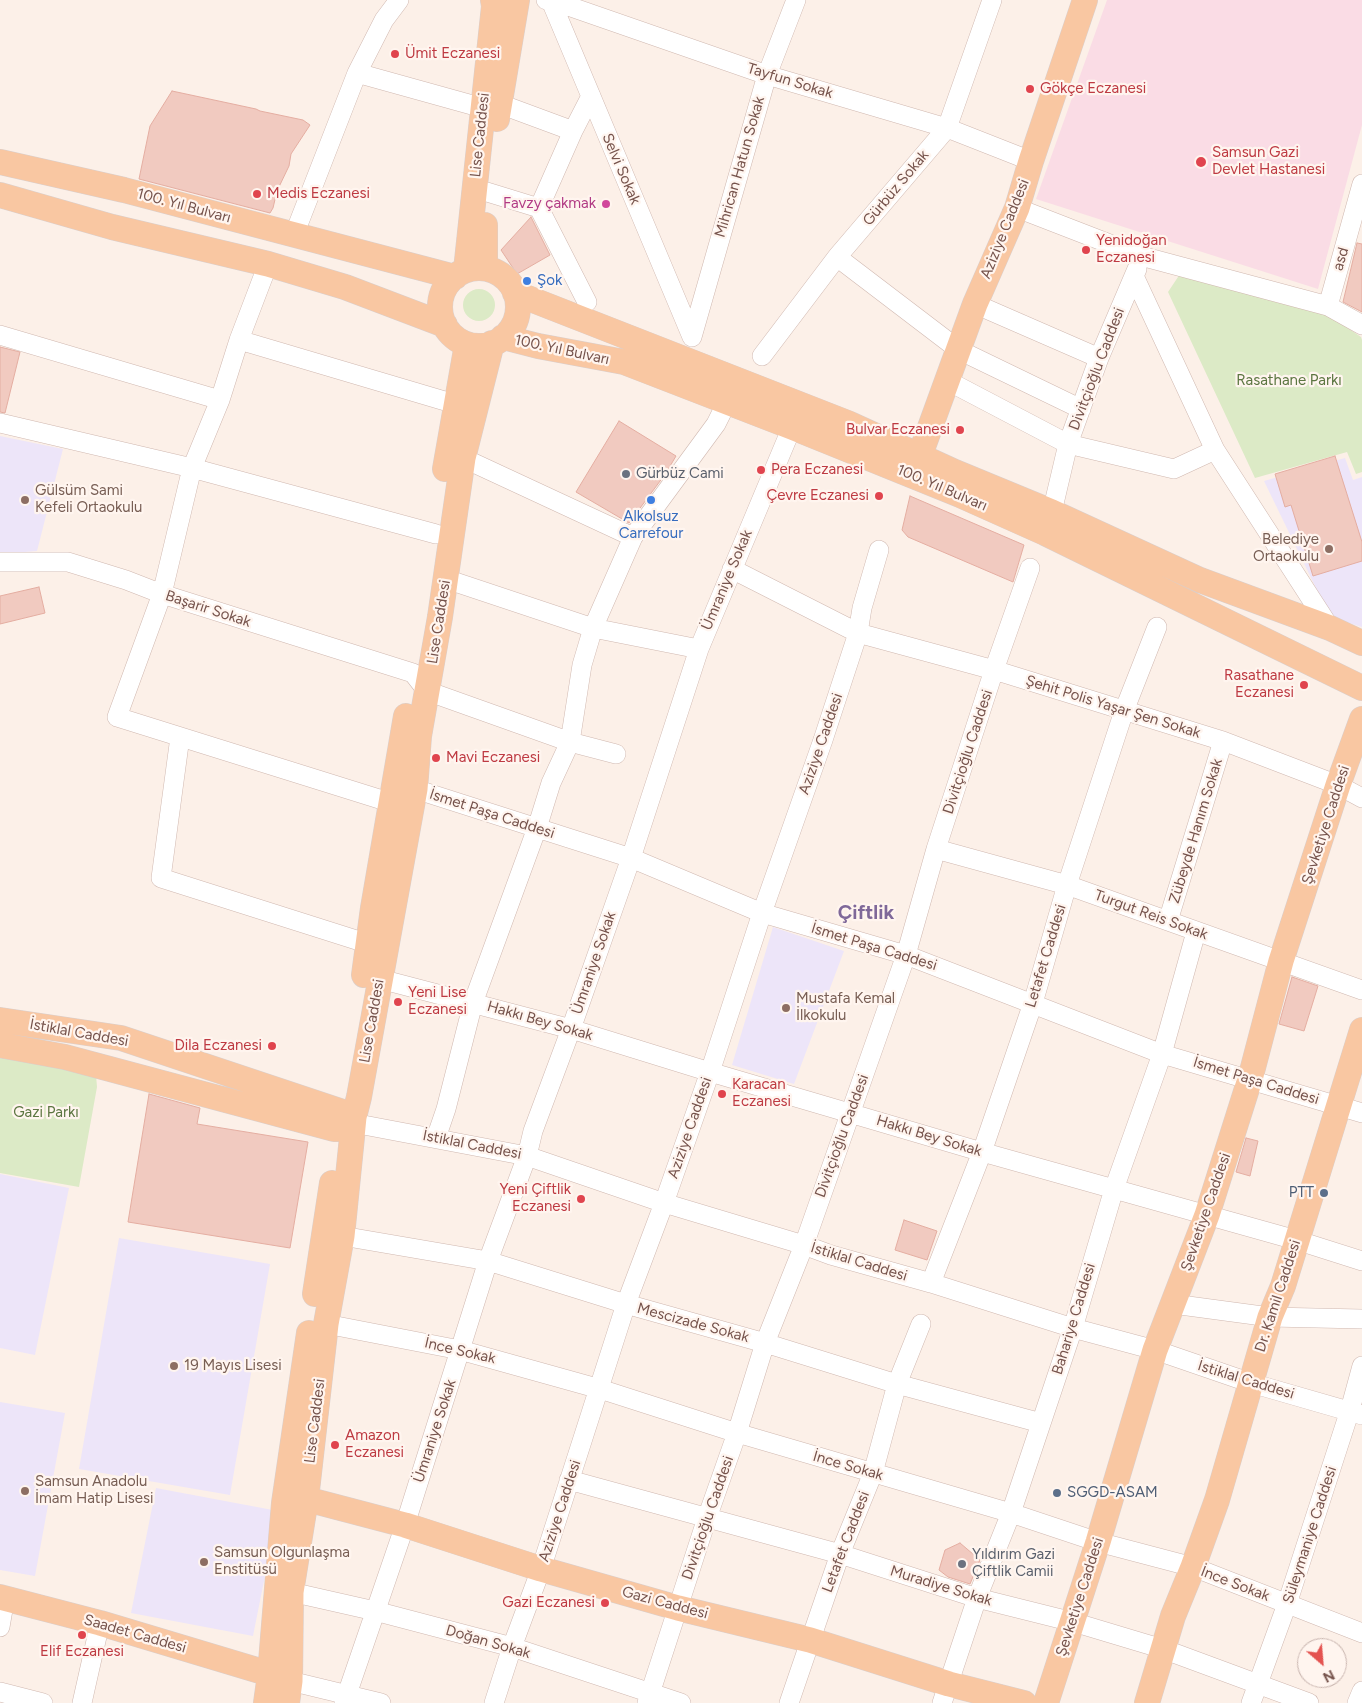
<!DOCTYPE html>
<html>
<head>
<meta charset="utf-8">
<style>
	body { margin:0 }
	#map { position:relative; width:1362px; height:1703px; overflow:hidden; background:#fcf0e8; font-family:Figtree,sans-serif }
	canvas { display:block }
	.north { position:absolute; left:1297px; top:1638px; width:50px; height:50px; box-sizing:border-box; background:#fff5ef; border:1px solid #c8b4ae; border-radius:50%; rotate:153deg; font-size:14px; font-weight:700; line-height:20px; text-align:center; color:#76534c }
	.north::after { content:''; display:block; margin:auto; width:18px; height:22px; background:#e45350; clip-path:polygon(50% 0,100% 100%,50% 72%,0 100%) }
</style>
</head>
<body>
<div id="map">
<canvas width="1362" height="1703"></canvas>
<div class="north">N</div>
</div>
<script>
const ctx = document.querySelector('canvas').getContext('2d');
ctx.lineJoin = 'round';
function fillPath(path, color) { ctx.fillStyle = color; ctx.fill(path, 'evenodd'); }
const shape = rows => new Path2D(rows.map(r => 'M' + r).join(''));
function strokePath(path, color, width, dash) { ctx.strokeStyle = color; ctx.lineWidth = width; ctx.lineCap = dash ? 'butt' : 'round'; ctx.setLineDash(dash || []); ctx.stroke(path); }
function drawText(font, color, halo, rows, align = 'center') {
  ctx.font = font + ' Figtree,sans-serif'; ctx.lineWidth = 4.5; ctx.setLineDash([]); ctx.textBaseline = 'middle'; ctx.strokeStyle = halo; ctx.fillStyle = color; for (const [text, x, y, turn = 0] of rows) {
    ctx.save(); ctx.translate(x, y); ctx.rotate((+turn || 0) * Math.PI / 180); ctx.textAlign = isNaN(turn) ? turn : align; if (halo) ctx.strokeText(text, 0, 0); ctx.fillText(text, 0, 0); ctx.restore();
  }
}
const education = shape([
	[0,436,63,449,37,551,0,554],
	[1345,458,1353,480,1362,477,1362,627,1330,617,1264,481],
	[773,927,844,951,794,1084,732,1065],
	[0,1174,69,1188,35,1355,0,1348],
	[119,1238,270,1264,230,1495,79,1469],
	[0,1402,65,1413,35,1576,0,1570],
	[156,1488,278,1511,253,1636,131,1613]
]);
const medical = shape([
	[1107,0,1362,0,1362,125,1318,289,1036,199]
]);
const green = shape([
	[1180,274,1329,315,1361,337,1362,340,1362,472,1356,474,1347,452,1255,478,1168,292],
	'463 305a16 16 0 1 1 32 0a16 16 0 1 1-32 0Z',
	[0,1057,96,1075,97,1087,79,1187,0,1173]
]);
const building = shape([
	[172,91,256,109,260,111,303,120,310,125,291,154,289,166,277,191,273,208,270,213,139,179,150,126,172,91],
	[531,217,550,255,517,274,501,250,531,217],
	[1357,243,1362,244,1362,312,1343,302,1357,243],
	[0,347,20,352,5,413,0,412,0,347],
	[619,421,676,456,666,473,629,523,576,492,619,421],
	[1335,456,1362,542,1362,561,1313,576,1291,505,1285,507,1275,474,1335,456],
	[910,496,1024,545,1013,582,908,537,902,530,910,496],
	[39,587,45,613,0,624,0,596,39,587],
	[1292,977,1318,986,1304,1031,1279,1024,1292,977],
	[149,1094,200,1108,197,1124,308,1142,290,1248,128,1222,149,1094],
	[1246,1138,1258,1141,1250,1176,1236,1172,1246,1138],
	[904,1220,937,1231,927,1260,895,1250,904,1220],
	[960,1543,980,1560,970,1584,948,1577,939,1570,945,1550,960,1543]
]);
const minor = shape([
	[546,0,551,1,692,337],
	[551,0,767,75,947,128,1031,161],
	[357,73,483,108],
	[500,104,573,131,591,96],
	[487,192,539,208,587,302],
	[539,208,573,131],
	[1017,208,1141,256,1328,306,1362,325],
	[294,235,357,73,384,20,399,0],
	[837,257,959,350,1081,409],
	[268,264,239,340,220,400,192,468,162,594,117,717,392,803],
	[1134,276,1215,450,1330,628],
	[975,304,1099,358],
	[1328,306,1362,184],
	[0,335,220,400],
	[692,337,767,75,796,0],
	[239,340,455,404],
	[762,356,837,257,947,128,992,0],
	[948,381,1068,444,1174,469,1215,450],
	[0,423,192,468,436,534],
	[463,458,633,537],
	[1052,512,1068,444,1099,358,1137,269],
	[0,562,68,562,126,580,162,594,413,673,427,691,570,742,616,754],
	[732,569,858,633,994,670,1223,741,1338,785,1362,798],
	[446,579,593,628,699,649],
	[180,737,161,878,369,944],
	[415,789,631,858,762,913,906,955,1162,1054,1362,1113],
	[936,849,1067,885,1362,990],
	[1168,921,1223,741],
	[380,979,571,1029,710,1072,982,1152,1296,1240,1362,1261],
	[353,1123,527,1156,664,1203,804,1245,831,1255,931,1283,1073,1328,1155,1350,1251,1383,1362,1415],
	[436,1138,446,1109,473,1003,537,828,551,783,570,742,582,665,593,628,633,537,716,424,727,402],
	[342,1236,488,1261,626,1304,765,1343,897,1384,1041,1423],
	[931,1283,982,1152,1033,1003,1067,885,1124,711,1157,627],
	[1173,1304,1270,1317,1362,1319],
	[326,1324,460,1350,600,1389,737,1433,1011,1513,1098,1542,1193,1567,1362,1633],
	[569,1480,840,1554,977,1598,1073,1622,1163,1649,1309,1703],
	[291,1592,375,1611,512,1647,681,1703],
	[0,1627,5,1598],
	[290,1681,381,1703],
	[0,1692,43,1703],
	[82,1703,100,1623],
	[344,1703,405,1525,488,1261,527,1156,533,1131,571,1029,631,858,699,649,792,427],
	[494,1703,512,1647,541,1569,626,1304,664,1203,710,1072,762,913,823,740,858,633,862,608,879,550],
	[647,1703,707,1518,737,1433,765,1343,804,1245,906,955,936,849,994,670,1030,568],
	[789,1703,840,1554,873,1473,897,1384,921,1324],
	[942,1703,977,1598,1011,1513,1073,1328,1114,1189,1162,1054,1196,932],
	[1251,1703,1287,1604,1350,1410,1362,1366],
	[1357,1703,1362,1691]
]);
const major = shape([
	[497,119,517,0],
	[0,162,124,190,455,277],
	[0,195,112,227,268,264,345,287,445,325],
	[485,268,485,225],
	'440 307a39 39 0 1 1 78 0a39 39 0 1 1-78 0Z',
	[466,270,494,6,493,0],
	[515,293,850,424,955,472,1052,512,1200,580,1330,628,1362,643],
	[503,337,538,346,624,362,792,427,960,495,1045,533,1362,688],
	[920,455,975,304,1017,208,1031,161,1085,0],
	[445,469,467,344],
	[364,975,373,908,406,716],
	[0,1020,121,1038,343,1112,353,1123,340,1129,334,1129,65,1057,0,1045],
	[315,1294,332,1183],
	[306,1499,405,1525,541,1569,678,1608,810,1640,949,1684,1024,1703],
	[0,1597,100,1623,270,1674],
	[266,1703,270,1674,284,1503,309,1333],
	[287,1703,290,1681,291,1592,306,1499,326,1324,342,1236,354,1117,359,1097,415,789,419,736,440,617,463,458,492,343],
	[1046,1703,1098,1542,1155,1350,1207,1215,1250,1079,1281,961,1338,785,1362,719],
	[1147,1703,1173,1616,1193,1567,1217,1500,1270,1317,1283,1286,1362,1030]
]);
const markers = [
	[395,54,5,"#e0444e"],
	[1030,89,5,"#e0444e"],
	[1201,162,6,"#e0444e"],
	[257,194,5,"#e0444e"],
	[606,204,5,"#d1479c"],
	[1086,250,5,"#e0444e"],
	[527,281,5,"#3f7fe0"],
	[960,430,5,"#e0444e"],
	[761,470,5,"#e0444e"],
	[626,474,5,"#6b7280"],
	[879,496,5,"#e0444e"],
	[25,500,5,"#8d6e63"],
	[651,500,5,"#3f7fe0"],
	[1329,549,5,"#8d6e63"],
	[1304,685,5,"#e0444e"],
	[436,758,5,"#e0444e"],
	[398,1002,5,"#e0444e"],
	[786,1008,5,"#8d6e63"],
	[272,1046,5,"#e0444e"],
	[722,1094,5,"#e0444e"],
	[1324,1193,5,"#5c6f8a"],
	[581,1199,5,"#e0444e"],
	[174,1366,5,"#8d6e63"],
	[335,1445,5,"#e0444e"],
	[25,1491,5,"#8d6e63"],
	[1057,1493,5,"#5c6f8a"],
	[204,1562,5,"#8d6e63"],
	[962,1564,5,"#6b7280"],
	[605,1603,5,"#e0444e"],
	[82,1635,5,"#e0444e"]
];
const healthNames = [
	["Ümit Eczanesi",405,54],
	["Gökçe Eczanesi",1040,89],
	["Samsun Gazi",1212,153],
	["Devlet Hastanesi",1212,170],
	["Medis Eczanesi",267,194],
	["Yenidoğan",1096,241],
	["Eczanesi",1096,258],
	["Bulvar Eczanesi",950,430,"right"],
	["Pera Eczanesi",771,470],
	["Çevre Eczanesi",869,496,"right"],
	["Rasathane",1294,676,"right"],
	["Eczanesi",1294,693,"right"],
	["Mavi Eczanesi",446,758],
	["Yeni Lise",408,993],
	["Eczanesi",408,1010],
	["Dila Eczanesi",262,1046,"right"],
	["Karacan",732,1085],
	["Eczanesi",732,1102],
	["Yeni Çiftlik",571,1190,"right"],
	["Eczanesi",571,1207,"right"],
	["Amazon",345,1436],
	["Eczanesi",345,1453],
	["Gazi Eczanesi",595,1603,"right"],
	["Elif Eczanesi",82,1652,"center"]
];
const streetNames = [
	["Tayfun Sokak",790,81,17],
	["Lise Caddesi",480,135,-84],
	["Mihrican Hatun Sokak",740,167,-74],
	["Selvi Sokak",621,169,67],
	["Gürbüz Sokak",896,188,-50],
	["100. Yıl Bulvarı",184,206,15],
	["Aziziye Caddesi",1005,229,-68],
	["asd",1341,259,-74],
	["100. Yıl Bulvarı",562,350,12],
	["Divitçioğlu Caddesi",1097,369,-69],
	["100. Yıl Bulvarı",942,488,23],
	["Ümraniye Sokak",727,580,-67],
	["Başarir Sokak",208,609,18],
	["Lise Caddesi",439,622,-81],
	["Şehit Polis Yaşar Şen Sokak",1113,707,17],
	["Aziziye Caddesi",821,744,-71],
	["Divitçioğlu Caddesi",968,752,-72],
	["İsmet Paşa Caddesi",492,814,18],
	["Şevketiye Caddesi",1326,825,-72],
	["Zübeyde Hanım Sokak",1196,831,-73],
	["Turgut Reis Sokak",1151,915,20],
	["İsmet Paşa Caddesi",874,947,17],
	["Letafet Caddesi",1046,956,-73],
	["Ümraniye Sokak",594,963,-71],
	["Lise Caddesi",372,1021,-80],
	["Hakkı Bey Sokak",540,1021,16],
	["İstiklal Caddesi",79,1033,10],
	["İsmet Paşa Caddesi",1256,1081,17],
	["Aziziye Caddesi",690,1128,-71],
	["Divitçioğlu Caddesi",842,1136,-70],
	["Hakkı Bey Sokak",929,1136,17],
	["İstiklal Caddesi",472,1145,11],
	["Şevketiye Caddesi",1206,1212,-71],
	["İstiklal Caddesi",859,1262,17],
	["Dr. Kamil Caddesi",1278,1296,-72],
	["Bahariye Caddesi",1074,1319,-73],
	["Mescizade Sokak",693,1323,15],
	["İnce Sokak",460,1351,13],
	["İstiklal Caddesi",1246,1380,17],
	["Lise Caddesi",315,1421,-83],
	["Ümraniye Sokak",435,1431,-72],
	["İnce Sokak",848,1466,16],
	["Aziziye Caddesi",560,1511,-72],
	["Divitçioğlu Caddesi",708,1518,-71],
	["Süleymaniye Caddesi",1310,1535,-72],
	["Letafet Caddesi",846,1542,-69],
	["İnce Sokak",1235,1584,21],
	["Muradiye Sokak",941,1586,17],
	["Şevketiye Caddesi",1080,1597,-72],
	["Gazi Caddesi",665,1603,15],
	["Saadet Caddesi",135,1634,16],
	["Doğan Sokak",488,1642,16]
];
const hotelNames = [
	["Favzy çakmak",596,204]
];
const shopNames = [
	["Şok",537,281],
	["Alkolsuz",651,517,"center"],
	["Carrefour",651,534,"center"]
];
const parkNames = [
	["Rasathane Parkı",1289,381],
	["Gazi Parkı",46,1113]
];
const worshipNames = [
	["Gürbüz Cami",636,474],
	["Yıldırım Gazi",972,1555],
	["Çiftlik Camii",972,1572]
];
const educationNames = [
	["Gülsüm Sami",35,491],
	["Kefeli Ortaokulu",35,508],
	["Belediye",1319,540,"right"],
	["Ortaokulu",1319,557,"right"],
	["Mustafa Kemal",796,999],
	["İlkokulu",796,1016],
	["19 Mayıs Lisesi",184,1366],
	["Samsun Anadolu",35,1482],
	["İmam Hatip Lisesi",35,1499],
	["Samsun Olgunlaşma",214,1553],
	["Enstitüsü",214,1570]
];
const serviceNames = [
	["PTT",1314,1193],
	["SGGD-ASAM",1067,1493,"left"]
];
const districtNames = [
	["Çiftlik",866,913]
];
fillPath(education, '#ede5f9');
fillPath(medical, '#fadce5');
fillPath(green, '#dceac6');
fillPath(building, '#f1cac0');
strokePath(building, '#e4ada1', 1);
strokePath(minor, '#d0b8b0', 20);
strokePath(major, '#d9cfcd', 26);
strokePath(minor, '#fff', 19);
strokePath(major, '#f9c7a2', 25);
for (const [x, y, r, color] of markers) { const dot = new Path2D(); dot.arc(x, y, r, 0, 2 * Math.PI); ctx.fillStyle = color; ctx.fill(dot); strokePath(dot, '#fff5ef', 2); }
drawText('15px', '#be3a42', '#fff5ef', healthNames, 'left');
drawText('15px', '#76534c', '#fff5ef', streetNames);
drawText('15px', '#b23c85', '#fff5ef', hotelNames, 'right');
drawText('15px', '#366cbe', '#fff5ef', shopNames, 'left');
drawText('15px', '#5c7641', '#fff5ef', parkNames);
drawText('15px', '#5b616d', '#fff5ef', worshipNames, 'left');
drawText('15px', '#785e54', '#fff5ef', educationNames, 'left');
drawText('15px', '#4e5e75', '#fff5ef', serviceNames, 'right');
drawText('bold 20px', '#7f6899', '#fff5ef', districtNames);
</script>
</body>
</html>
